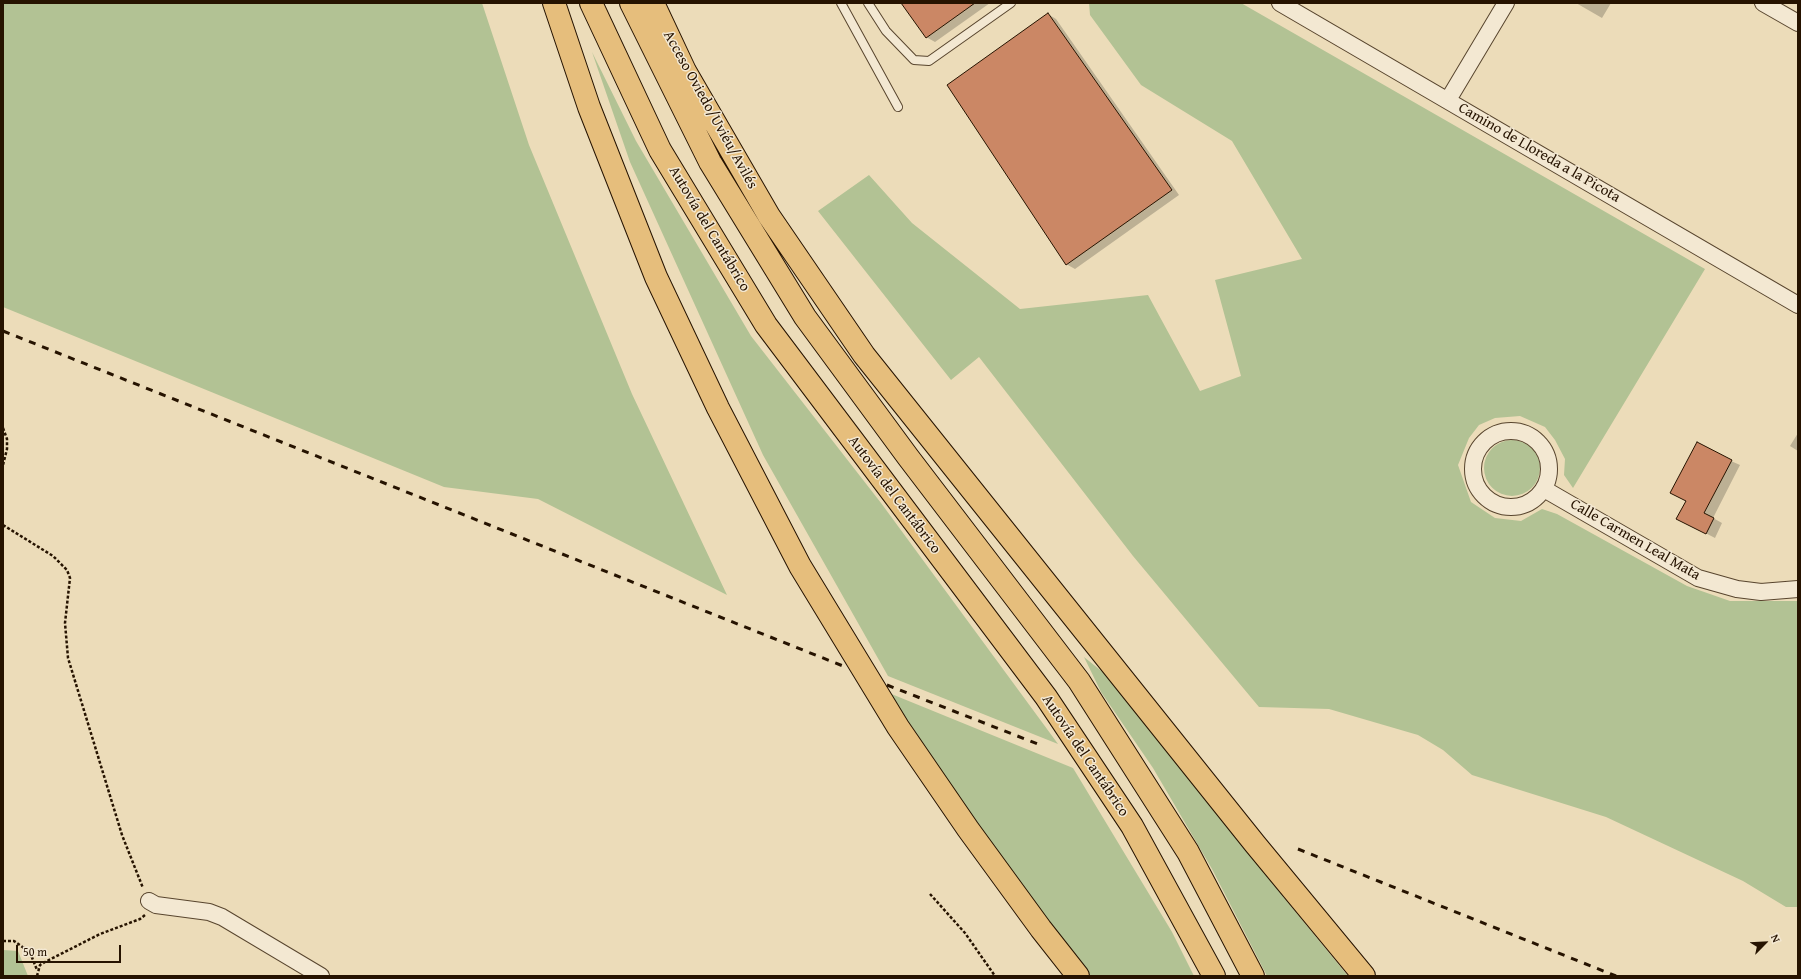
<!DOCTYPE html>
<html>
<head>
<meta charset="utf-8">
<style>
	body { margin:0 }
	#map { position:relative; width:1801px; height:979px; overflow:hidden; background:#ecdcb9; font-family:"Gentium Book Plus",serif }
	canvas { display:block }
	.frame { position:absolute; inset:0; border:4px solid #261300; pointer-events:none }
	.north { position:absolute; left:1745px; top:923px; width:40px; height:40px; -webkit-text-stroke:3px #f3e8d2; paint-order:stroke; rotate:66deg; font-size:11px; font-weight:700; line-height:16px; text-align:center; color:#261300 }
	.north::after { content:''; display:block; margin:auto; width:14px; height:18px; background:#261300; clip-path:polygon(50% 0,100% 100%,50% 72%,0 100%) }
	.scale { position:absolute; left:16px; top:945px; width:105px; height:18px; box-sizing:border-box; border:2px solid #261300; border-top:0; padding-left:5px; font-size:12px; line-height:14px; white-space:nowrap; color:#261300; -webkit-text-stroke:3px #f3e8d2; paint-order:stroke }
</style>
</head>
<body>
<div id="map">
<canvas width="1801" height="979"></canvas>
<div class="frame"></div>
<div class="north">N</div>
<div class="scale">50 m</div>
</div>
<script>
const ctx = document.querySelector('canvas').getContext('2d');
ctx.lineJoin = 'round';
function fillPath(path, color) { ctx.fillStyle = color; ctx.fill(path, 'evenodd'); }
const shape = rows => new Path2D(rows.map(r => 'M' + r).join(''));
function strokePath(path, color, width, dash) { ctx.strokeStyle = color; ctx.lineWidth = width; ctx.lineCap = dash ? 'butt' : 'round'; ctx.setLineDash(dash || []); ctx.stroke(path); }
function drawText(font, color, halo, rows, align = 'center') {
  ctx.font = font + ' "Gentium Book Plus",serif'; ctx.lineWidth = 3; ctx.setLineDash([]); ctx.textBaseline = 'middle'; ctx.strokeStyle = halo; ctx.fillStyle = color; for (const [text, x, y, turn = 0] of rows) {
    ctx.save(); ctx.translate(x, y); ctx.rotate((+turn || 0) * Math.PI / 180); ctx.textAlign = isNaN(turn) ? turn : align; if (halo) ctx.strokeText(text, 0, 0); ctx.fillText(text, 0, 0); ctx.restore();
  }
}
const green = shape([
	[3,3,482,3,529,145,632,394,727,595,538,499,444,487,3,307],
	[1089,3,1241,3,1705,269,1573,488,1564,475,1565,459,1555,440,1545,427,1520,416,1495,418,1479,425,1469,438,1458,465,1471,502,1495,518,1521,521,1542,509,1557,514,1687,586,1730,601,1798,601,1798,907,1786,907,1743,881,1606,817,1472,775,1443,750,1418,735,1329,709,1259,707,1133,556,979,357,951,380,818,211,869,175,912,223,1020,309,1148,295,1200,391,1241,376,1215,280,1302,259,1232,141,1141,85,1090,15],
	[592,52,636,141,751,336,881,503,1058,744,888,676,763,455,630,162],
	'1484 468a28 28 0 1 1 56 0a28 28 0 1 1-56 0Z',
	[1084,657,1115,682,1285,899,1348,976,1267,976,1212,869,1153,768,1101,692],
	[889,693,1073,768,1172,932,1194,976,1089,976,986,836],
	[3,950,18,951,28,976,3,976]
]);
const shadow = shape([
	[903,3,990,3,935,42,926,37],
	[1576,3,1611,3,1602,18],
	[1048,14,1056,19,1179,195,1075,269,1066,264],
	[1798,433,1798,451,1790,446],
	[1731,461,1740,465,1713,518,1722,523,1715,538,1686,523,1687,501]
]);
const building = shape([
	[901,3,975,3,926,38,901,3],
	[1048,13,1172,190,1066,265,947,85,1048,13],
	[1697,442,1732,460,1704,513,1714,518,1706,534,1676,519,1686,501,1670,493,1697,442]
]);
const path = shape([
	[3,428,7,439,7,449,3,465],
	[3,525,53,556,67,570,70,578,65,623,68,658,122,835,143,888],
	[930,894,965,933,995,976],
	[3,941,14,941,24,948,31,955,37,970],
	[37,976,40,965,45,962,100,934,140,919,145,915]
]);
const service = shape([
	[841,3,898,107],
	[868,3,886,31,914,60,929,61,1011,3]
]);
const minor = shape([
	[1280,3,1798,305],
	[1763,3,1798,23],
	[1448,100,1506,3],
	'1473 469a38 38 0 1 1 76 0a38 38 0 1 1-76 0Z',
	[1544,489,1698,578,1737,589,1761,592,1798,589],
	[149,901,156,905,209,912,222,917,321,976]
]);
const motorway = shape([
	[554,3,589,107,656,277,718,408,800,566,898,727,968,829,1041,929,1078,976],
	[591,3,660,150,766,325,1046,697,1132,826,1214,976],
	[631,3,710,162,805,317,908,457,1079,681,1188,852,1253,976],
	[653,3,685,71,769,216,864,355,1255,844,1364,976]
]);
const rail = shape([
	[3,331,848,668],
	[887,685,1043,746],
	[1298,849,1616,976]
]);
const streetNames = [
	["Acceso Oviedo/Uviéu/Avilés",710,110,61],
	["Camino de Lloreda a la Picota",1539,153,30],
	["Autovía del Cantábrico",709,229,59],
	["Autovía del Cantábrico",894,495,53],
	["Calle Carmen Leal Mata",1635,540,30],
	["Autovía del Cantábrico",1085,756,56]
];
fillPath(green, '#b2c294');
fillPath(shadow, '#0003');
fillPath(building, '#cb8765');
strokePath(building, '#261300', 1);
strokePath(service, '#58452e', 10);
strokePath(minor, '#58452e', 18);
strokePath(motorway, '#261300', 24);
strokePath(path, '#261300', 2.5, [3, 2]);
strokePath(service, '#f3e8d2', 8);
strokePath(minor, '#f3e8d2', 16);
strokePath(motorway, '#e6be7c', 22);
strokePath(rail, '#261300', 3, [7, 7]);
drawText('15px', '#261300', '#f3e8d2', streetNames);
</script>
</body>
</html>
